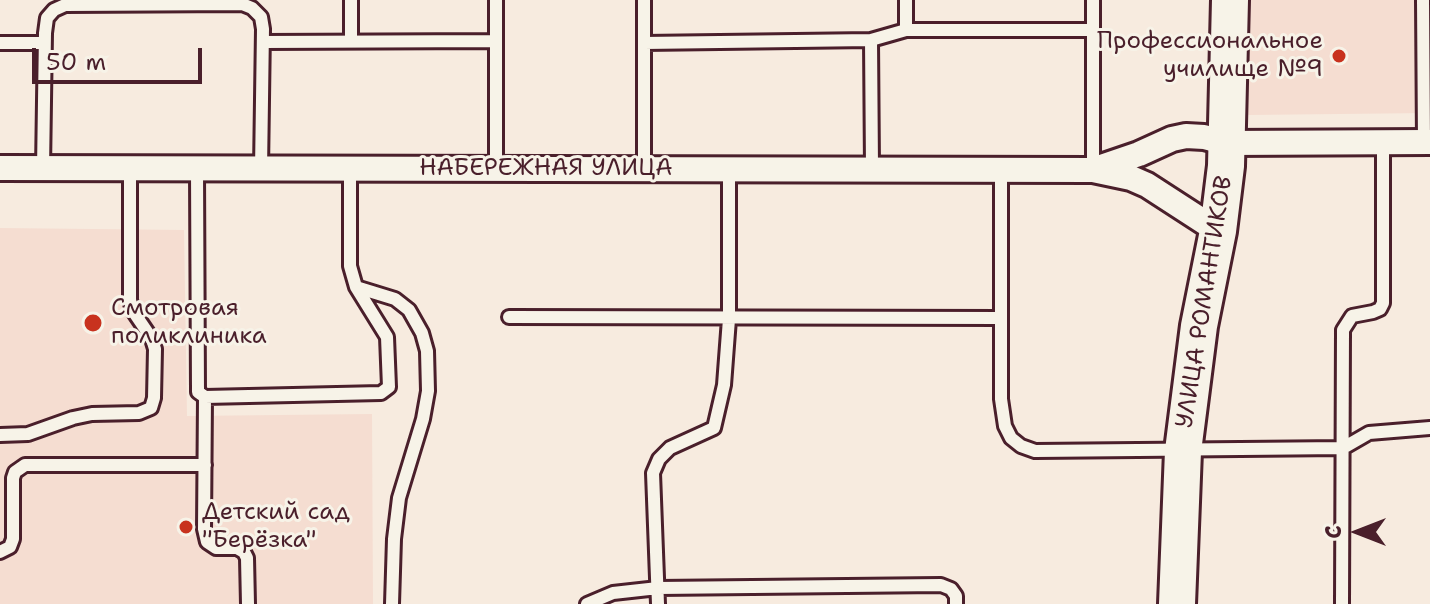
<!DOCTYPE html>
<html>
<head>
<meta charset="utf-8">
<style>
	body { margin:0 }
	#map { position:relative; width:1430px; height:604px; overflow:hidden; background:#f7ebdf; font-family:"Shantell Sans",sans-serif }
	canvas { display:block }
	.north { position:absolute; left:1318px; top:492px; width:80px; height:80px; -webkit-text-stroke:6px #f7f3e8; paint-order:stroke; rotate:270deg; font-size:22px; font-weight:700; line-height:32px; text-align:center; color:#4a1f2b }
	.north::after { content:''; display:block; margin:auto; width:28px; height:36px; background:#4a1f2b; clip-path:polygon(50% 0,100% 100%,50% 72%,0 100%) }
	.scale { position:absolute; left:32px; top:48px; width:170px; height:36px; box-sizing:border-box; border:4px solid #4a1f2b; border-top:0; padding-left:10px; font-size:24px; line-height:28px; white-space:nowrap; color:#4a1f2b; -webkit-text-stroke:6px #f7f3e8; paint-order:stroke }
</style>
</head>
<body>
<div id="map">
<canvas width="1430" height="604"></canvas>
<div class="north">С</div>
<div class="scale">50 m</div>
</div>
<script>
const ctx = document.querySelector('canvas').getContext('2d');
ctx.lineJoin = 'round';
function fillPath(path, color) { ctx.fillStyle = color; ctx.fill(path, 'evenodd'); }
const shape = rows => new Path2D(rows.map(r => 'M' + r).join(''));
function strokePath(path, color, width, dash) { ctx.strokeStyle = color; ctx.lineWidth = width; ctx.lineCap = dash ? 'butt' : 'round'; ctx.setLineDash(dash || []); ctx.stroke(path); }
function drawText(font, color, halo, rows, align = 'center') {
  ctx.font = font + ' "Shantell Sans",sans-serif'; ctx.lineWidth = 6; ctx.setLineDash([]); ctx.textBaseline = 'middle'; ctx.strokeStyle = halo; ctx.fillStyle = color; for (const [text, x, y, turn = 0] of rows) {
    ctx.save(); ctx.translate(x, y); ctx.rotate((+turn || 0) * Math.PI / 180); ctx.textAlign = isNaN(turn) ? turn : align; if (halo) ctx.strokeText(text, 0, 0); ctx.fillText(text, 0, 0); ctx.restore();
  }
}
const built = shape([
	[1247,0,1430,0,1430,113,1248,115],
	[0,228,184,230,187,416,372,414,373,604,0,604]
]);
const lane = shape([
	[351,0,351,41],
	[496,0,496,169],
	[906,0,906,30],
	[1423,0,1424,142],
	[263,42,495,41],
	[0,43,44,43],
	[644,43,871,40],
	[644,168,644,0],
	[872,168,871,40,906,30,1093,30],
	[43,169,45,33,47,18,54,10,65,5,242,4,252,8,261,17,263,29,261,170],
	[197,170,198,392,205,397,381,393,389,387,387,337,356,287,350,266,350,170],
	[1093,170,1093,0],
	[356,287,395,299,409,310,422,333,427,351,428,391,423,419,399,498,394,539,392,604],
	[509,317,1001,318,1001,169],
	[1001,318,1001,399,1005,426,1011,438,1021,446,1035,451,1343,448,1369,433,1430,428],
	[205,397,204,529,207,542,216,548,237,548,244,552,247,558,248,604],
	[0,435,28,434,73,418,92,414,139,413,151,408,154,398,155,349,152,339,133,311,130,300,130,169],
	[0,552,10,547,13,539,13,478,15,472,25,465,205,465],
	[587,604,613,593,658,588,941,585,951,589,956,596,956,604],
	[658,604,653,473,659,459,670,448,714,428,724,385,729,319,729,168],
	[1342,604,1343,330,1352,316,1373,312,1380,309,1383,303,1383,142]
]);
const street = shape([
	[0,168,1093,170,1131,178,1147,185,1218,231],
	[1095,169,1139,154,1172,139,1186,136,1204,137,1227,143,1430,142]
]);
const secondary = shape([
	[1177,604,1183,451,1199,326,1218,231,1226,166,1230,0]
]);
const markers = [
	[1339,56,8,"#c8321e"],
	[93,323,10,"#c8321e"],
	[186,527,8,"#c8321e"]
];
const poiNames = [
	["Профессиональное",1323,42,"right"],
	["училище №9",1323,70,"right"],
	["Смотровая",111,309],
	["поликлиника",111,337],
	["Детский сад",202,513],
	["\"Берёзка\"",202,541]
];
const streetNames = [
	["НАБЕРЕЖНАЯ УЛИЦА",546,169],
	["УЛИЦА РОМАНТИКОВ",1205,302,-81]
];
fillPath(built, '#f5ddd1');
strokePath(lane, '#4a1f2b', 18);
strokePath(street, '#4a1f2b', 30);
strokePath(secondary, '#4a1f2b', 42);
strokePath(lane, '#f7f3e8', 12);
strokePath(street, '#f7f3e8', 24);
strokePath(secondary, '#f7f3e8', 36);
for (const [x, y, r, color] of markers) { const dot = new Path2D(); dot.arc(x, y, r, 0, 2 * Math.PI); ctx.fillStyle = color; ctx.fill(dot); strokePath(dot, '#f7f3e8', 3); }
drawText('24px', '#4a1f2b', '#f7f3e8', poiNames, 'left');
drawText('24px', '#4a1f2b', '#f7f3e8', streetNames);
</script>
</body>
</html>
